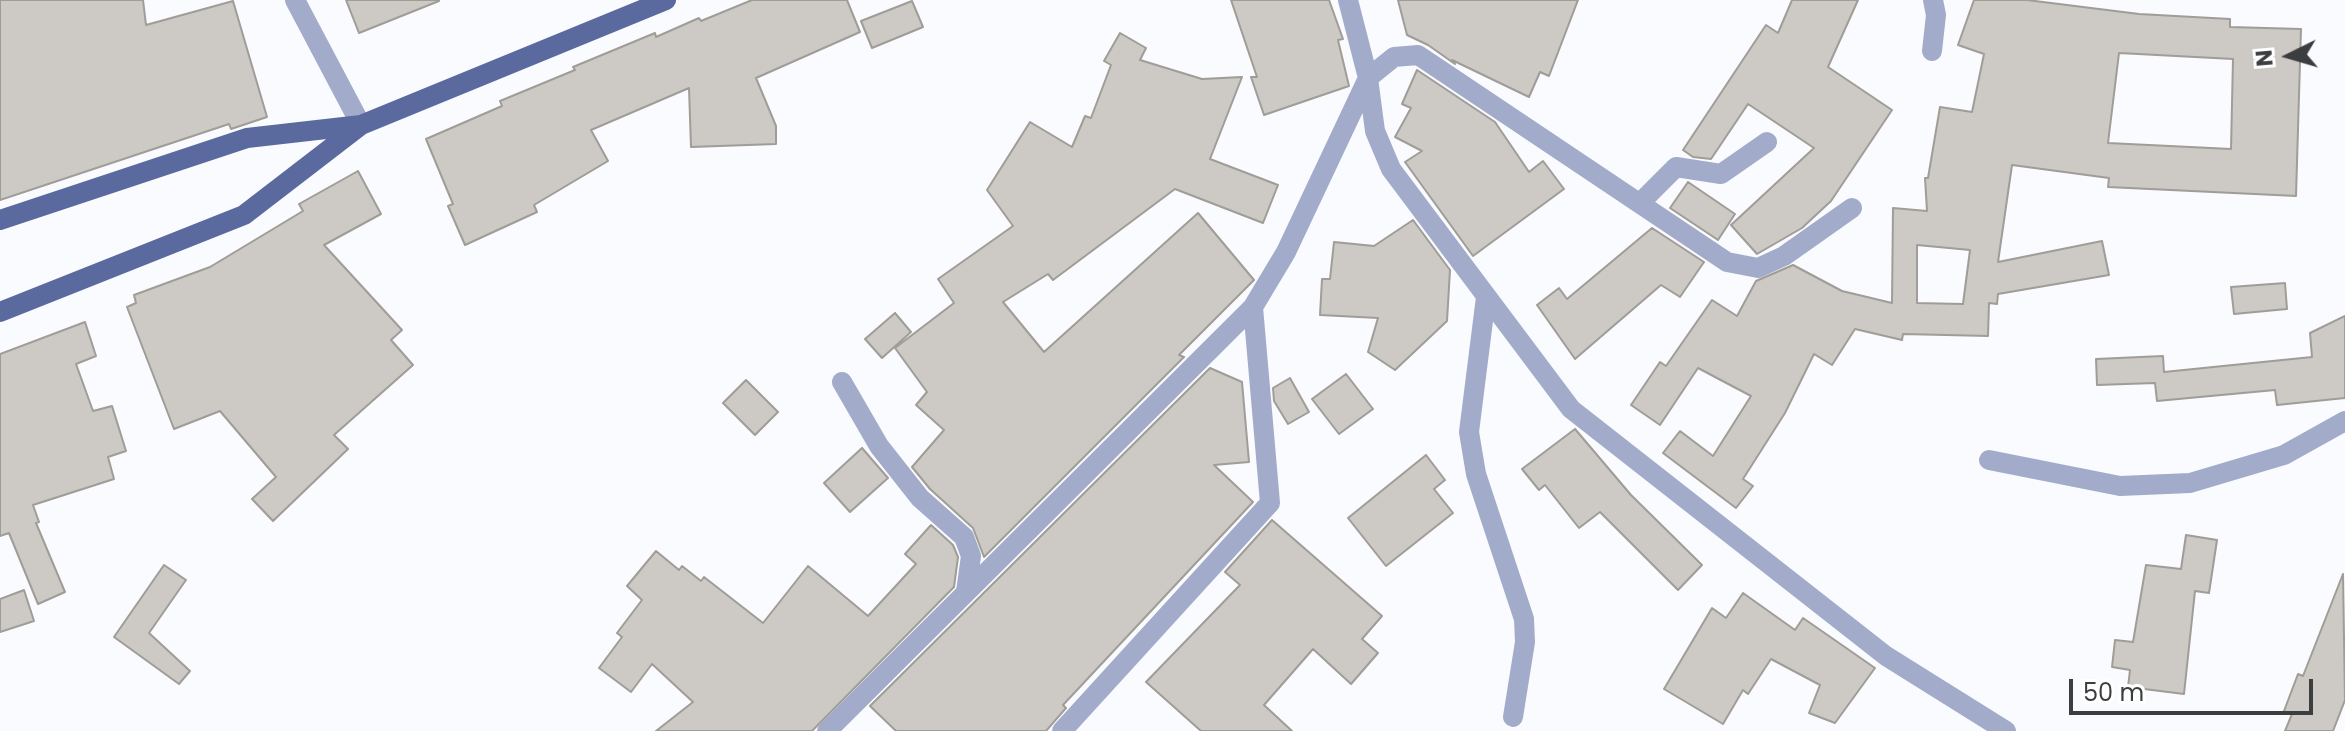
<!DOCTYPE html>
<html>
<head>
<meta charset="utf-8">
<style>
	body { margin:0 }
	#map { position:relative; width:2345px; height:731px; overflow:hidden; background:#fafbfe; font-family:Poppins,sans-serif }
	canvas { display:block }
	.north { position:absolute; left:2249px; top:16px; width:80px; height:80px; -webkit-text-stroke:6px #fff; paint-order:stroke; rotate:265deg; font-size:22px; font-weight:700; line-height:32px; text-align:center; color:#3c3d3f }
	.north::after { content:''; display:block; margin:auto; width:28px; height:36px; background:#3c3d3f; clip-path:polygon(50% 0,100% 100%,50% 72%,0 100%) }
	.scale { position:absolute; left:2069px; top:679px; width:244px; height:36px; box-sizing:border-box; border:4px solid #3c3d3f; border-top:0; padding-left:10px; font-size:24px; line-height:28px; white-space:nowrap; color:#3c3d3f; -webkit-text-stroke:6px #fff; paint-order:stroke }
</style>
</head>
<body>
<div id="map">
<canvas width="2345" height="731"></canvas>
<div class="north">N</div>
<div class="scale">50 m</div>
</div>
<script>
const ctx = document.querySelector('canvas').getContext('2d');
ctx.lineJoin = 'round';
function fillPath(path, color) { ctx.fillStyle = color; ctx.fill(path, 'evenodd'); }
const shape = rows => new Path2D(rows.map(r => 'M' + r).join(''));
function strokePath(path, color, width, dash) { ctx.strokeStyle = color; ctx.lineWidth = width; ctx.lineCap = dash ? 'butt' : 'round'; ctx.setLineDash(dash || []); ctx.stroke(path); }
const building = shape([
	[0,0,143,0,146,25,233,1,267,117,231,129,229,124,0,200,0,0],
	[346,0,439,0,439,1,359,33,346,0],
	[752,0,847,0,860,32,756,78,776,126,776,144,691,147,689,88,591,130,608,161,534,205,537,212,465,245,448,206,453,204,426,139,502,106,500,101,575,70,573,67,655,33,656,37,699,18,701,21,752,0],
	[1231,0,1329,0,1343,39,1338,40,1349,86,1264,115,1251,77,1257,77,1231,0],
	[1398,0,1578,0,1549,76,1540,72,1529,97,1452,60,1455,64,1428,45,1407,35,1398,0],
	[1792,0,1858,0,1828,67,1892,110,1831,201,1802,228,1757,254,1731,225,1814,148,1748,104,1711,159,1693,157,1683,150,1766,25,1778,33,1792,0],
	[1974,0,2027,0,2139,14,2230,19,2230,27,2301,29,2296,196,2108,187,2109,178,2012,165,1998,262,2102,241,2109,275,1998,294,1997,304,1989,303,1988,336,1903,334,1902,340,1855,329,1832,365,1814,354,1785,413,1743,479,1753,486,1736,508,1663,453,1680,431,1713,456,1751,396,1698,368,1660,425,1631,405,1660,362,1666,366,1712,300,1737,316,1756,281,1793,265,1842,291,1892,303,1893,208,1927,211,1925,178,1928,178,1940,107,1972,112,1984,54,1958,45,1974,0],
	[2119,53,2233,59,2231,149,2108,143,2119,53],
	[1917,245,1970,250,1963,304,1917,303,1917,245],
	[912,1,923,27,872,48,861,21,912,1],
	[1120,33,1146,48,1140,60,1202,79,1242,77,1210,159,1278,185,1263,223,1175,189,1053,280,1048,274,1003,302,1044,352,1198,213,1254,280,1179,355,1184,357,984,557,973,528,930,489,912,467,944,430,916,405,927,392,895,348,954,303,938,279,1013,226,987,190,1030,122,1072,147,1085,116,1091,118,1111,65,1104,61,1120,33],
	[1417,70,1495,122,1529,172,1543,161,1564,189,1473,256,1405,162,1422,151,1395,137,1411,108,1402,104,1417,70],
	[358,171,381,214,324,245,402,330,391,340,413,365,334,435,348,449,273,521,252,499,276,477,220,411,174,429,127,307,136,303,134,295,210,267,303,211,299,204,358,171],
	[1688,182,1735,214,1718,240,1670,208,1688,182],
	[1413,220,1450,270,1447,321,1395,370,1368,352,1378,318,1320,315,1322,279,1330,279,1334,242,1374,246,1413,220],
	[1652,228,1704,262,1680,297,1661,285,1575,359,1537,305,1559,288,1567,299,1652,228],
	[2285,283,2287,309,2234,314,2231,287,2285,283],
	[895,313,911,332,882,358,865,339,895,313],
	[2345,316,2345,398,2277,405,2275,390,2157,401,2155,383,2097,385,2096,359,2163,356,2164,372,2312,357,2310,333,2345,316],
	[85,322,96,356,76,364,93,411,112,406,126,451,108,457,114,479,33,505,39,522,36,523,65,592,38,604,9,533,0,536,0,354,85,322],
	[1210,368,1242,382,1249,462,1214,465,1253,502,1063,705,1066,708,1046,731,896,731,870,706,1210,368],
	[1346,374,1373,409,1339,434,1312,399,1346,374],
	[1290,378,1309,412,1288,424,1274,401,1273,388,1290,378],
	[746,380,778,412,755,435,723,403,746,380],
	[1575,429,1631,495,1702,565,1678,590,1600,512,1579,528,1545,485,1539,490,1522,469,1575,429],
	[862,448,888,478,850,512,824,483,862,448],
	[1426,455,1445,480,1434,489,1453,513,1386,566,1348,518,1426,455],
	[1272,520,1382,616,1362,639,1378,653,1351,684,1313,649,1264,705,1292,731,1201,731,1146,682,1240,585,1225,572,1272,520],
	[931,525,953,545,958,557,954,587,812,731,656,731,693,702,652,664,631,692,599,668,622,637,617,633,642,600,627,586,656,551,679,570,682,566,701,581,704,577,763,623,808,566,868,616,916,564,905,554,931,525],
	[2186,535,2217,540,2209,593,2195,591,2184,694,2128,687,2130,670,2112,667,2115,640,2133,642,2146,565,2181,569,2186,535],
	[164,565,186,580,149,633,190,671,179,684,114,637,164,565],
	[2343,574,2345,700,2333,731,2285,731,2292,714,2284,711,2298,674,2303,676,2343,574],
	[24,590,34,621,0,632,0,599,24,590],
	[1743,593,1795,630,1803,618,1875,668,1835,723,1809,713,1820,685,1771,659,1748,694,1743,690,1723,724,1664,689,1712,608,1726,618,1743,593]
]);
const minor = shape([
	[295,0,361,125],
	[1348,0,1368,78,1375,131,1391,169,1571,409,1886,656,2006,731],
	[1932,51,1936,15,1933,0],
	[1640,203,1676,167,1721,174,1767,142],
	[1486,297,1469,432,1476,474,1524,619,1525,642,1513,717],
	[842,382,879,446,920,498,964,537,971,556,966,592],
	[1989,460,2120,486,2190,483,2284,455,2345,421],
	[827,731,1253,307,1286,252,1368,78,1394,57,1418,55,1727,262,1758,268,1784,256,1852,208],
	[1062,731,1270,503,1253,307]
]);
const major = shape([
	[0,220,247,138,361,125],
	[0,312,244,215,361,125,666,0]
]);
fillPath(building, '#cdc9c5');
strokePath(building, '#a09c97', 2);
strokePath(minor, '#a2acca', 20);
strokePath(major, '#5a699e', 20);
</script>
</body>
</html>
